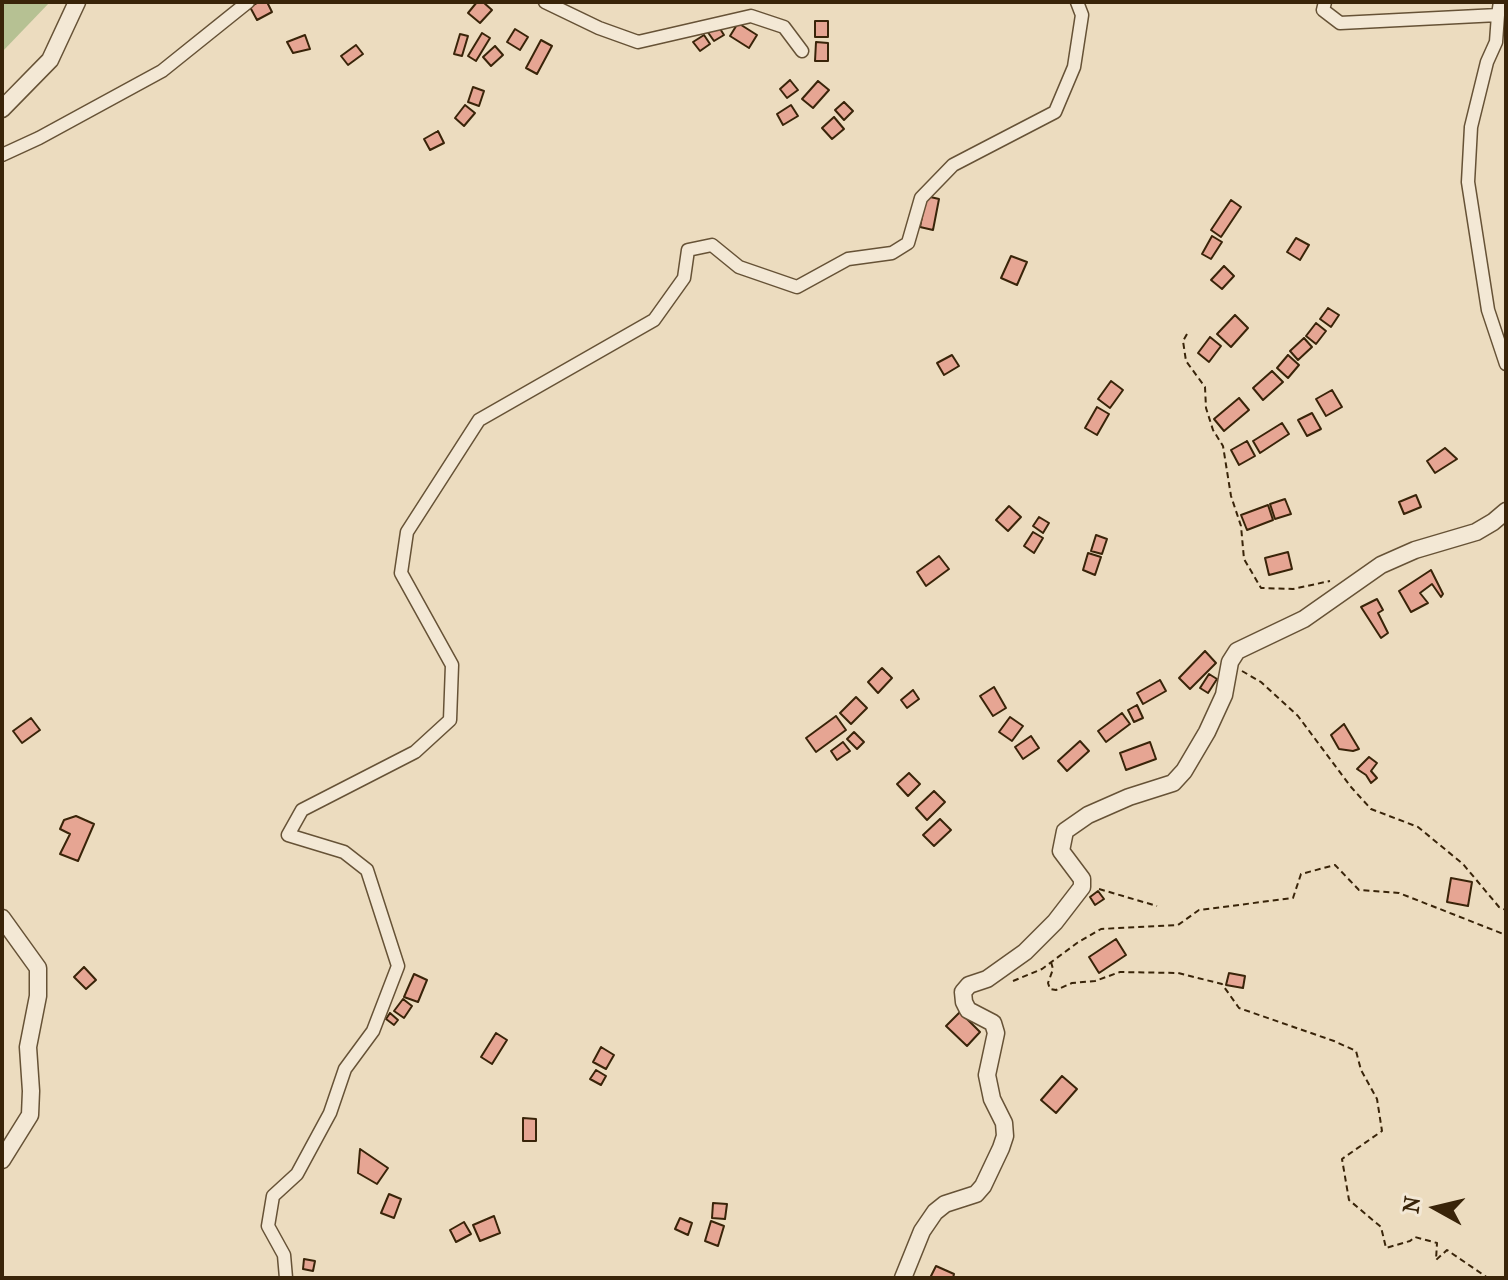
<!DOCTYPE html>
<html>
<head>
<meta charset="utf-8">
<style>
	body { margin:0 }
	#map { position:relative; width:1508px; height:1280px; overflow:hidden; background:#ecdcbf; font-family:"IM FELL French Canon",serif }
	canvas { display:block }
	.frame { position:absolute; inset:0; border:4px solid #392409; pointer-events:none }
	.north { position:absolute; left:1396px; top:1168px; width:80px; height:80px; -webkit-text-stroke:6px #f3e8d5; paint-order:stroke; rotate:278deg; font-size:22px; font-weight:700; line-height:32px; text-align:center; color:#392409 }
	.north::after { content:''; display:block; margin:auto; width:28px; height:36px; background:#392409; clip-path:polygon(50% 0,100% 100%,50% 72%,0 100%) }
</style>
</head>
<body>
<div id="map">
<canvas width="1508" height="1280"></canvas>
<div class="frame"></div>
<div class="north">N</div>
</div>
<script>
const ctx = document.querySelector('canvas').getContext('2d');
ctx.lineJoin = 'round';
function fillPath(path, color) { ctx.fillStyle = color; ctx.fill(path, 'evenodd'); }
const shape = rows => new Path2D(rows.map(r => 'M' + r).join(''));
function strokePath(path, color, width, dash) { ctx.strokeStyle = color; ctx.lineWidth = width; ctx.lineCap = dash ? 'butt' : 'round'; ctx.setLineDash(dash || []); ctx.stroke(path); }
const green = shape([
	[2,2,50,2,2,52]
]);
const building = shape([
	[259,2,267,2,272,12,257,20,250,7,259,2],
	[477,2,483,2,492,10,480,23,468,13,477,2],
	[815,21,828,21,828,37,815,37,815,21],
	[738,23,757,35,749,48,730,36,738,23],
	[717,24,724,35,714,41,707,31,717,24],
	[515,29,528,37,520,50,507,42,515,29],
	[482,33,490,38,476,61,468,56,482,33],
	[460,34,468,36,462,56,454,54,460,34],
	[305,35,310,49,293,53,287,42,305,35],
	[704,35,710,44,700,51,693,42,704,35],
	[541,40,552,46,537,74,526,68,541,40],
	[816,42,828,43,828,61,815,61,816,42],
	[356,45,363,54,348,65,341,56,356,45],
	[495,46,503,55,491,66,483,57,495,46],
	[790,80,798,90,787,98,780,89,790,80],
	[818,81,829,90,813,108,802,99,818,81],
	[473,87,484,91,479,106,468,102,473,87],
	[844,102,853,111,844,120,835,110,844,102],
	[465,105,475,113,464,126,455,118,465,105],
	[791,105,798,116,783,125,777,114,791,105],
	[834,117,844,129,832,139,822,128,834,117],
	[438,131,444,143,430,150,424,139,438,131],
	[926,196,939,199,933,230,920,227,926,196],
	[1231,200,1241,207,1221,237,1211,230,1231,200],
	[1212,236,1222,242,1211,259,1202,254,1212,236],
	[1296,238,1309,245,1300,260,1287,252,1296,238],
	[1011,256,1027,262,1017,285,1001,278,1011,256],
	[1224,266,1234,276,1222,289,1211,280,1224,266],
	[1328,308,1339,315,1331,327,1320,319,1328,308],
	[1235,315,1248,328,1231,347,1217,334,1235,315],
	[1316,323,1326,331,1316,344,1306,336,1316,323],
	[1210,337,1221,346,1209,362,1198,353,1210,337],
	[1304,338,1312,347,1298,360,1290,351,1304,338],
	[952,355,959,366,944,375,937,363,952,355],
	[1288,355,1299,365,1288,378,1277,368,1288,355],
	[1272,371,1283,382,1263,400,1253,388,1272,371],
	[1111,381,1123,390,1110,408,1098,399,1111,381],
	[1332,390,1342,407,1326,416,1316,399,1332,390],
	[1239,398,1249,410,1224,431,1214,419,1239,398],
	[1097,407,1109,414,1097,435,1085,428,1097,407],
	[1312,413,1321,429,1307,436,1298,420,1312,413],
	[1282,423,1289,434,1260,453,1253,441,1282,423],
	[1247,441,1255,456,1239,465,1231,450,1247,441],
	[1445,448,1457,459,1435,473,1427,461,1445,448],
	[1416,495,1421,507,1404,514,1399,502,1416,495],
	[1285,499,1291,514,1275,519,1270,504,1285,499],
	[1268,505,1273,520,1247,530,1241,515,1268,505],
	[1009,506,1021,517,1008,531,996,520,1009,506],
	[1039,517,1049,523,1043,533,1033,526,1039,517],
	[1033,532,1043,538,1034,553,1024,546,1033,532],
	[1096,535,1107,539,1102,554,1091,551,1096,535],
	[1288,552,1292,569,1269,575,1265,558,1288,552],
	[1088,553,1101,557,1095,575,1083,570,1088,553],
	[939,556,949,569,926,586,917,572,939,556],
	[1431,570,1443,594,1441,597,1432,584,1420,593,1428,603,1411,612,1399,591,1431,570],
	[1377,599,1383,610,1378,613,1388,633,1381,638,1361,607,1377,599],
	[1205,651,1216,663,1190,689,1179,678,1205,651],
	[882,668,892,678,878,693,868,682,882,668],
	[1209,674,1217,679,1208,693,1200,688,1209,674],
	[1160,680,1166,691,1143,704,1137,693,1160,680],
	[994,687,1006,708,993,716,980,696,994,687],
	[913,690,919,699,907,708,901,700,913,690],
	[856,697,867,708,851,724,840,713,856,697],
	[1137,705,1143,718,1134,722,1128,710,1137,705],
	[1122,713,1130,724,1106,742,1098,731,1122,713],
	[836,716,846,730,816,752,806,738,836,716],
	[1010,717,1023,726,1012,741,999,732,1010,717],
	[31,718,40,730,22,743,13,731,31,718],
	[1344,724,1359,749,1353,751,1339,749,1331,735,1344,724],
	[854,732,864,742,857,749,847,739,854,732],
	[1031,736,1039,748,1023,759,1015,747,1031,736],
	[1080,741,1089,751,1067,771,1058,761,1080,741],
	[843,742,850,751,837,760,831,751,843,742],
	[1150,742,1156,759,1126,770,1120,753,1150,742],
	[1369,757,1377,763,1371,771,1377,778,1371,783,1366,775,1357,769,1369,757],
	[909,773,920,784,908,796,897,784,909,773],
	[934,791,945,802,927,820,916,808,934,791],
	[76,816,94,824,78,861,60,854,70,834,60,829,64,820,76,816],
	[940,819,951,830,934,846,923,835,940,819],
	[1451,878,1472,882,1468,906,1447,902,1451,878],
	[1098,891,1104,899,1095,905,1090,897,1098,891],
	[1116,939,1126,955,1099,973,1089,957,1116,939],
	[84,967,96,980,86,989,74,977,84,967],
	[1229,973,1245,976,1243,988,1226,985,1229,973],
	[414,974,427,980,418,1002,404,997,414,974],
	[403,999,412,1006,404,1018,394,1011,403,999],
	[960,1012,980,1032,967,1046,946,1026,960,1012],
	[390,1013,398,1020,394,1025,386,1019,390,1013],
	[496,1033,507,1040,492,1064,481,1057,496,1033],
	[601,1047,614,1055,606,1069,593,1062,601,1047],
	[596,1070,606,1076,601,1085,590,1079,596,1070],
	[1062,1076,1077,1089,1056,1113,1041,1100,1062,1076],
	[523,1118,536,1119,536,1141,523,1141,523,1118],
	[360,1149,388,1168,377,1184,358,1173,360,1149],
	[389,1194,401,1199,394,1218,381,1213,389,1194],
	[713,1203,727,1204,725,1219,712,1218,713,1203],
	[494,1216,500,1233,480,1241,473,1225,494,1216],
	[680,1218,692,1223,688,1235,675,1229,680,1218],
	[711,1221,724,1226,718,1246,705,1241,711,1221],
	[464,1222,471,1234,456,1242,450,1230,464,1222],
	[304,1259,315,1261,313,1271,303,1269,304,1259],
	[936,1266,954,1274,953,1278,930,1278,936,1266]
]);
const path = shape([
	[1187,334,1183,341,1186,361,1205,387,1206,408,1213,430,1223,446,1231,496,1241,526,1244,559,1261,588,1293,589,1330,581],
	[1242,671,1261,682,1298,716,1351,787,1371,809,1418,827,1463,864,1499,907,1506,910],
	[1099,889,1157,906],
	[1051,962,1053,969,1048,983,1050,989,1056,990,1072,983,1095,981,1120,972,1178,973,1222,984,1239,1008,1334,1041,1356,1051,1361,1070,1377,1099,1382,1131,1342,1159,1349,1200,1381,1227,1386,1248,1410,1241,1415,1237,1437,1243,1436,1260,1447,1250,1488,1278],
	[1013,981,1042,969,1077,943,1101,929,1178,925,1199,910,1293,898,1301,874,1335,865,1359,890,1399,893,1506,935]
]);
const minor = shape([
	[545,2,599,28,638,42,751,16,784,27,802,51],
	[1325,2,1323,10,1340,23,1498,15,1500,2],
	[1498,15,1496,42,1487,62,1471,127,1468,182,1488,310,1506,364],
	[2,155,39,138,162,71,248,2],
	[286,1278,284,1255,268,1226,273,1196,297,1174,330,1113,345,1069,373,1031,398,966,367,870,344,852,288,835,302,810,415,752,450,720,452,665,401,573,407,532,479,420,654,320,684,278,688,250,712,245,739,267,797,287,848,259,892,253,908,243,921,198,953,165,1055,112,1074,67,1082,15,1077,2]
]);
const tertiary = shape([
	[2,109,50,60,77,2],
	[2,918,38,968,38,996,28,1047,31,1091,30,1115,2,1160],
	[903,1278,922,1231,935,1212,945,1204,976,1194,983,1186,1001,1148,1005,1136,1004,1123,992,1099,987,1075,996,1033,993,1023,968,1010,964,1002,963,992,969,985,987,979,1025,952,1055,922,1082,887,1082,879,1061,851,1065,831,1088,815,1129,797,1173,783,1184,771,1207,732,1224,695,1230,662,1237,651,1304,619,1381,565,1415,550,1476,532,1493,522,1506,511]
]);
fillPath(green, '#b6c193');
fillPath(building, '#e6a593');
strokePath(building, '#392409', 2);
strokePath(minor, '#665236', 15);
strokePath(tertiary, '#665236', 19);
strokePath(path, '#392409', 2, [6, 4]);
strokePath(minor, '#f3e8d5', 12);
strokePath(tertiary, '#f3e8d5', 16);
</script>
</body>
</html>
